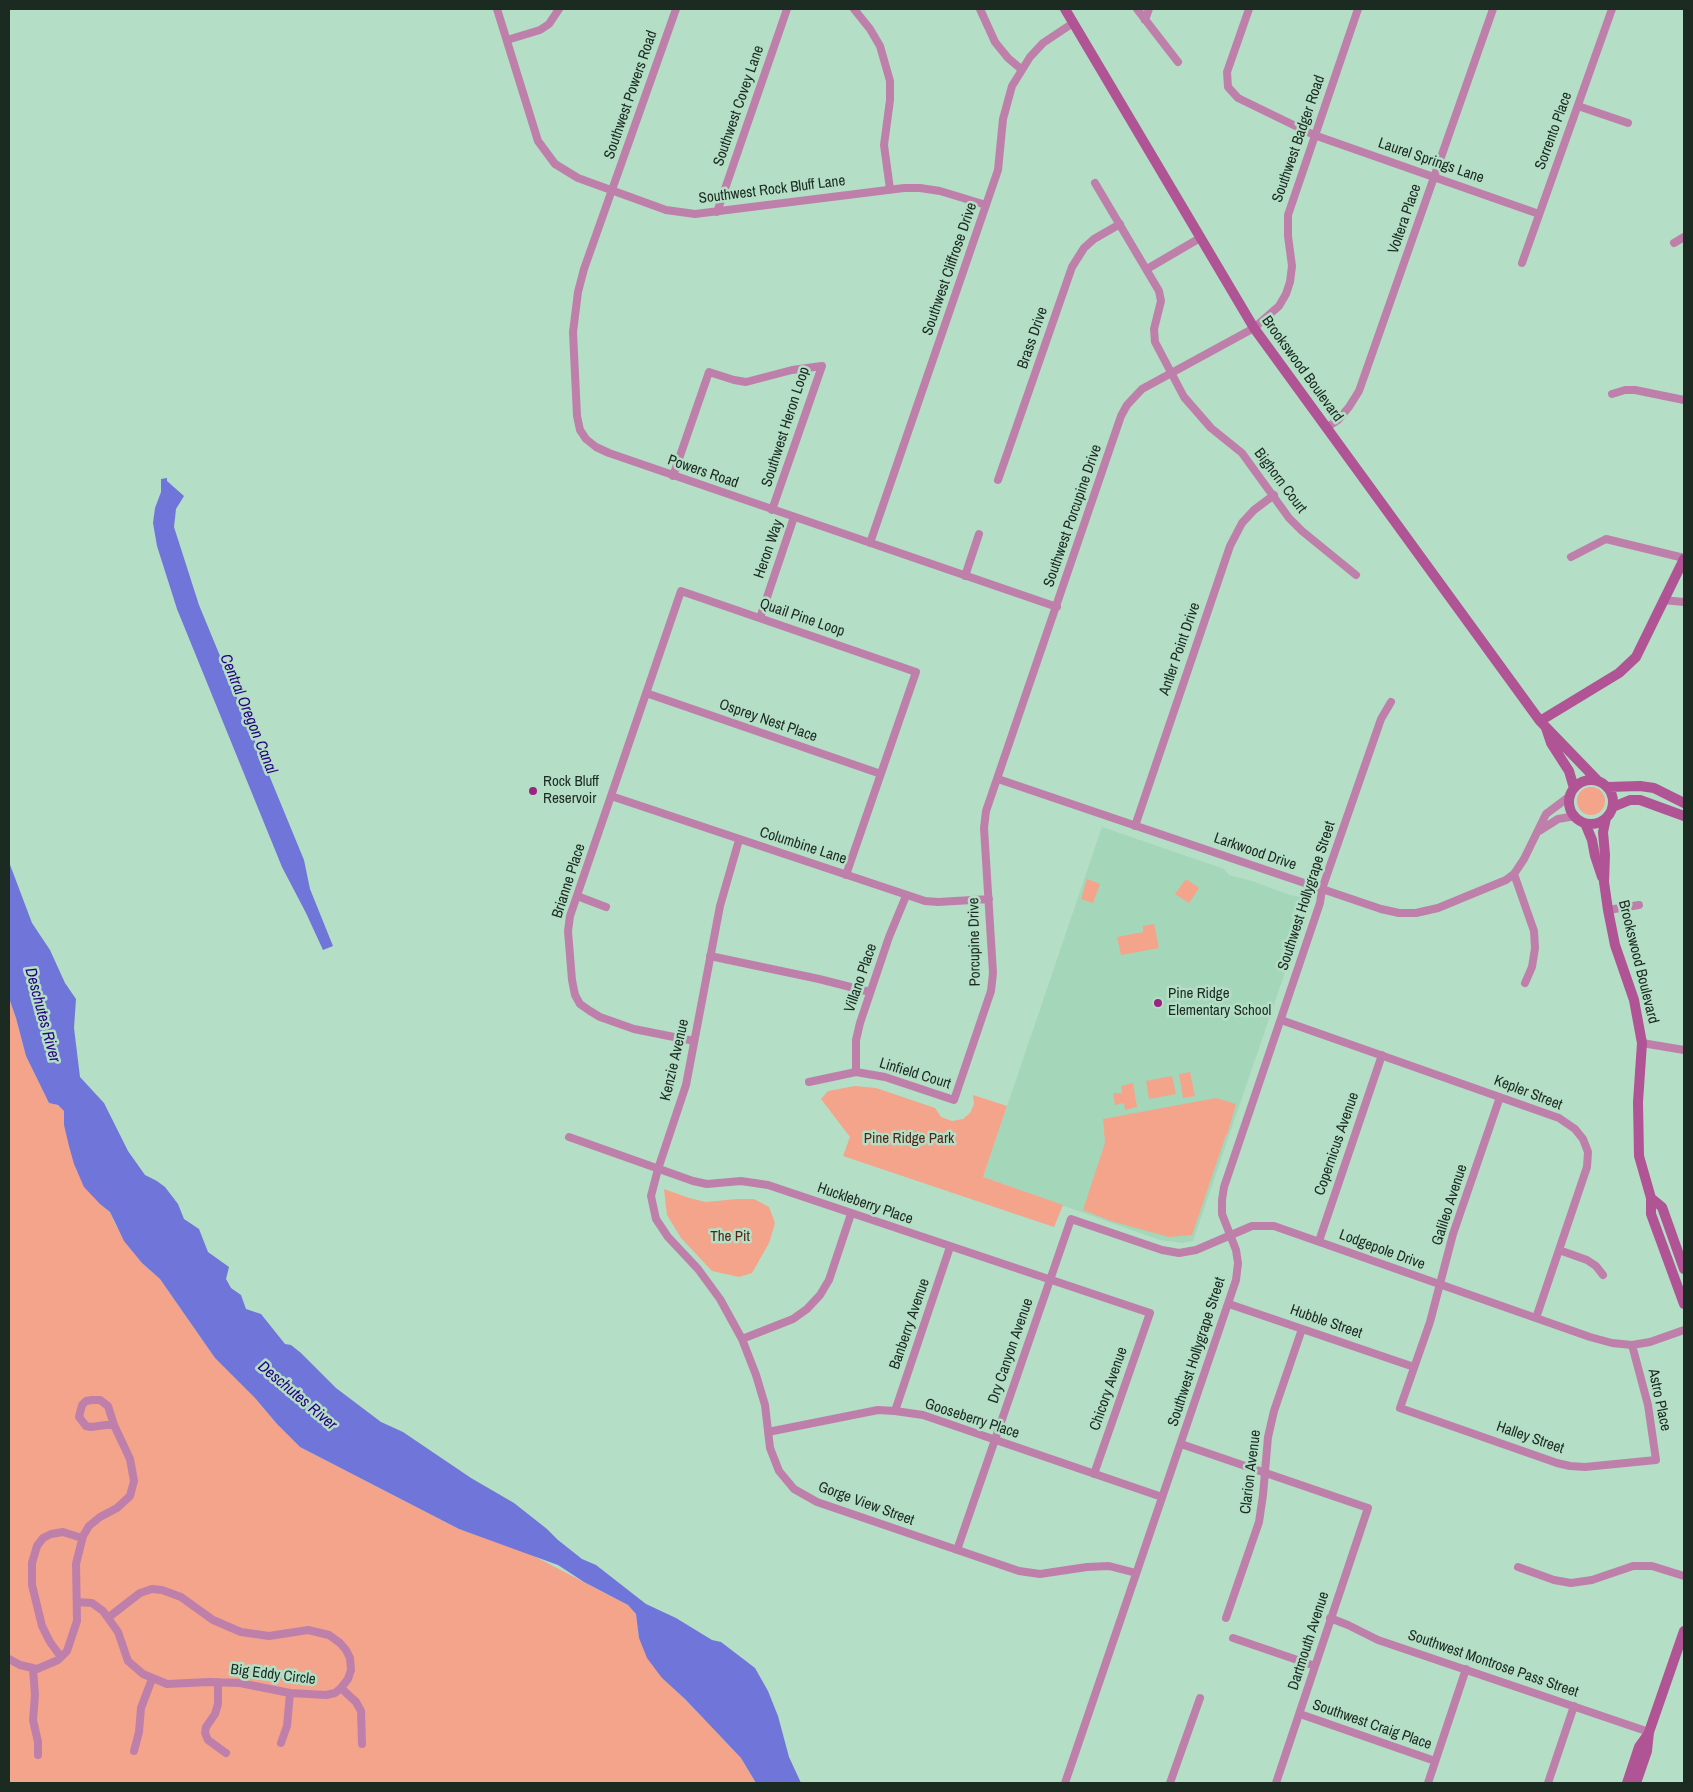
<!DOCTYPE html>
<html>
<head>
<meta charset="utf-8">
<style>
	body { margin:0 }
	#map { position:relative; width:1693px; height:1792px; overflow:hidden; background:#b4dec5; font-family:"Archivo Narrow",sans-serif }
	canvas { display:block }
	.frame { position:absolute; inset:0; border:10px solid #1b2b22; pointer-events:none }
</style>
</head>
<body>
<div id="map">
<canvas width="1693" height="1792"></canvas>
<div class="frame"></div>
</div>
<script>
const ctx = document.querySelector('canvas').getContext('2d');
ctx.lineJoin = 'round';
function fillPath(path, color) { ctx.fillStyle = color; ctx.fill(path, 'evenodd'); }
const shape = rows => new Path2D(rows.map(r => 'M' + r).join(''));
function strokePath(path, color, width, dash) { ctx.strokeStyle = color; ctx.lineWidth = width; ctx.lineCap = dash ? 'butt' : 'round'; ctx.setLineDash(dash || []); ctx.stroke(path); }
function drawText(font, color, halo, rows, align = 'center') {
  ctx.font = font + ' "Archivo Narrow",sans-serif'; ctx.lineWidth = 5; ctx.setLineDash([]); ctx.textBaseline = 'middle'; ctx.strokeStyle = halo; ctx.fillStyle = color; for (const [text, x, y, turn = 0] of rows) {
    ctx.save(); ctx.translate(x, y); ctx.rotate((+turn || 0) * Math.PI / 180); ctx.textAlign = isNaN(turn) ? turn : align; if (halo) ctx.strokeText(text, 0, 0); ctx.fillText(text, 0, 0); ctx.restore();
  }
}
const built = shape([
	[1102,827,1224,869,1229,875,1252,881,1290,895,1310,899,1193,1241,1182,1243,1160,1240,983,1177]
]);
const green = shape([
	'1577 801a14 14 0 1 1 28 0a14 14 0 1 1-28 0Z',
	[1087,879,1100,884,1093,903,1081,899],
	[1186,879,1199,888,1189,903,1175,894],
	[1154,924,1159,948,1121,955,1117,937,1143,932,1143,926],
	[9,998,16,1018,26,1056,49,1103,58,1105,64,1111,64,1125,100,1204,110,1212,116,1226,142,1263,160,1279,215,1358,255,1398,277,1424,300,1447,459,1529,526,1552,628,1605,636,1614,639,1638,662,1678,685,1699,741,1758,756,1783,9,1783],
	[1190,1072,1195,1096,1183,1098,1179,1074],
	[1172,1076,1176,1094,1149,1099,1146,1081],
	[1133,1083,1137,1107,1125,1110,1124,1103,1115,1105,1113,1093,1122,1093,1121,1086],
	[855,1086,876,1088,935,1108,941,1117,952,1121,963,1119,970,1113,974,1104,973,1095,1007,1106,983,1177,1063,1205,1054,1227,843,1156,850,1137,821,1099,828,1091],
	[1216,1098,1236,1104,1227,1135,1226,1135,1192,1235,1169,1237,1111,1221,1083,1210,1105,1143,1103,1119],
	[664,1189,689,1198,706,1202,737,1199,754,1199,769,1207,775,1223,769,1243,752,1273,739,1277,712,1271,681,1238,667,1215]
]);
const water = shape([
	[167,478,167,481,184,496,176,509,174,527,199,605,304,860,310,889,333,946,323,950,306,913,282,867,177,609,157,546,153,523,155,508,161,492,161,479],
	[9,862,32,923,50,950,65,983,76,999,74,1028,80,1077,104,1103,128,1151,145,1175,157,1181,165,1187,178,1204,184,1219,199,1229,208,1252,229,1267,226,1279,231,1288,241,1295,246,1309,261,1314,285,1344,291,1345,301,1353,336,1388,381,1422,403,1432,471,1478,514,1503,547,1529,558,1540,582,1559,596,1565,646,1604,676,1618,712,1640,721,1642,755,1668,768,1691,778,1716,789,1757,801,1783,756,1783,741,1758,685,1699,662,1678,647,1658,639,1638,636,1614,628,1605,584,1582,558,1565,459,1529,300,1447,277,1424,255,1398,215,1358,160,1279,142,1263,124,1241,110,1212,100,1204,84,1187,74,1164,69,1146,64,1125,64,1111,58,1105,49,1103,26,1056,16,1018,9,998]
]);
const street = shape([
	[497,9,538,141,555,164,578,178,666,210,695,214,904,188,920,188,940,191,986,205],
	[676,9,584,269,578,292,573,332,577,416,580,430,586,439,596,447,609,453,1057,607],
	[854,9,870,29,880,46,890,81,890,100,884,145,890,189],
	[980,9,995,42,1008,58,1021,69],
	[1137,9,1178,62],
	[1249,9,1227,72,1228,87,1238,98,1314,135,1539,214],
	[1145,20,1149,9],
	[507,40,540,30,549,24,559,9],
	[1578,106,1628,123],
	[1095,183,1159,291,1161,301,1154,329,1155,342,1184,397,1211,428,1242,453,1289,518,1302,531,1356,575],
	[717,212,787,9],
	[1674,243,1684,237],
	[1522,263,1612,9],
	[1147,269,1200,238],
	[1612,394,1625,390,1635,390,1684,400],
	[1326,428,1338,420,1349,407,1359,391,1493,9],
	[673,476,709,372,734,380,746,382,792,370,822,366,772,510],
	[998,480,1072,267,1084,248,1094,239,1120,224],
	[870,543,998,170,1003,119,1012,86,1030,57,1043,43,1073,23],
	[1571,557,1606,539,1684,558],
	[965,576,979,534],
	[1663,600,1684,602],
	[760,618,794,517],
	[646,693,881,774],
	[998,779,1381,909,1399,913,1416,913,1438,908,1506,880,1514,874,1524,859,1546,814,1570,796],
	[611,796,925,901,938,902,989,899],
	[1135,826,1230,546,1242,523,1254,510,1274,495],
	[1539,831,1558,819,1575,816],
	[739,840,720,906,686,1085,658,1169,651,1196,656,1219,668,1237,698,1269,720,1299,742,1339,756,1375,765,1405,770,1448,779,1471,794,1489,817,1502,1019,1571,1040,1574,1087,1567,1109,1566,1136,1573],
	[1514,874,1534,931,1535,948,1532,967,1525,983],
	[577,896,606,907],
	[1608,910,1639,905],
	[710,956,819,979,870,992],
	[1281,1020,1559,1118,1575,1129,1583,1139,1588,1152,1587,1167,1536,1318],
	[694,1041,634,1029,600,1017,590,1011,580,1004,575,995,572,980,568,931,570,916,681,591,916,672,846,875],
	[1642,1043,1684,1050],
	[856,1072,856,1040,860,1023,889,937,906,896],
	[809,1082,856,1072,885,1077,954,1100,991,991,993,973,984,828,986,811,1121,416,1127,405,1142,389,1254,328,1279,306,1286,294,1290,282,1292,266,1288,236,1288,215,1358,9],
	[1500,1097,1453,1234,1430,1322,1400,1408,1557,1463,1570,1466,1585,1467,1656,1460,1648,1405,1632,1345],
	[569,1137,693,1181,707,1184,741,1181,768,1185,1150,1313,1094,1474],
	[1319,1241,1382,1055],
	[1559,1250,1587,1260,1596,1266,1603,1275],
	[1229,1304,1414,1367],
	[742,1339,793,1319,807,1309,820,1295,829,1280,851,1214],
	[895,1411,950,1247],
	[768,1432,878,1410,895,1411,923,1415,1162,1497],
	[1181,1444,1368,1508,1276,1783],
	[957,1550,1071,1219,1162,1250,1179,1253,1196,1250,1252,1226,1274,1226,1590,1337,1612,1343,1632,1345,1650,1342,1684,1330],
	[1518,1567,1554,1580,1571,1583,1592,1580,1633,1566,1652,1566,1684,1576],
	[77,1602,92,1603,103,1611,118,1632,128,1661,143,1674,167,1684,209,1682,240,1683,290,1693,326,1695,335,1693,341,1688,348,1679,351,1670,350,1658,346,1650,340,1643,329,1635,308,1630,269,1636,241,1632,213,1620,181,1597,162,1590,152,1589,140,1593,109,1617],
	[1226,1618,1259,1522,1263,1495,1268,1437,1274,1411,1302,1329],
	[1330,1618,1348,1625,1378,1640,1649,1732],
	[1233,1638,1315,1666],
	[61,1657,50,1642,42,1626,32,1585,32,1563,37,1546,43,1538,51,1534,63,1532,82,1538],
	[9,1659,20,1665,37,1669,58,1660,67,1651,77,1621,76,1564,83,1536,89,1526,100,1517,117,1508,130,1496,134,1481,130,1459,114,1425,108,1406,100,1400,92,1400,86,1401,82,1405,79,1417,86,1426,91,1427,106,1425,114,1425],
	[33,1669,35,1695,33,1720,38,1742,38,1755],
	[218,1682,218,1704,215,1714,206,1727,205,1733,208,1740,226,1753],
	[341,1688,356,1702,361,1711,362,1744],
	[1300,1714,1435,1761],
	[281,1743,287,1726,290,1693],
	[134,1751,139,1732,141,1708,152,1679],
	[1065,1783,1236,1280,1238,1263,1236,1250,1222,1214,1222,1200,1224,1187,1320,903,1322,889,1381,719,1391,702],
	[1170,1783,1200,1698],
	[1428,1783,1466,1669],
	[1548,1783,1574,1706]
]);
const secondary = shape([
	[1065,9,1254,328,1540,721,1597,780],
	[1540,721,1619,673,1636,657,1684,559],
	[1546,728,1551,743,1569,771,1574,788],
	'1569 802a22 22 0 1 1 44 0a22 22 0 1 1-44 0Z',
	[1608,787,1640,786,1654,788,1684,803],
	[1613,807,1630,800,1640,800,1684,816],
	[1606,818,1603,832,1605,855,1604,882,1608,910,1615,945,1634,1000,1642,1043,1638,1102,1639,1156,1651,1198,1651,1214,1684,1304],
	[1585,823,1592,840,1595,856,1602,877],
	[1651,1198,1662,1207,1684,1269],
	[1627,1783,1639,1747,1649,1733],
	[1636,1783,1647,1751,1649,1732,1684,1631]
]);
const markers = [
	[533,791,5,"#9a247f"],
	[1158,1003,5,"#9a247f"]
];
const streetNames = [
	["Southwest Powers Road",631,95,-71],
	["Southwest Covey Lane",739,106,-71],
	["Sorrento Place",1554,131,-70],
	["Southwest Badger Road",1299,139,-71],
	["Laurel Springs Lane",1431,161,19],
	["Southwest Rock Bluff Lane",772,190,-7],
	["Voltera Place",1405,219,-71],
	["Southwest Cliffrose Drive",950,269,-71],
	["Brass Drive",1033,338,-71],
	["Brookswood Boulevard",1302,369,54],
	["Southwest Heron Loop",786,427,-72],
	["Powers Road",703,472,19],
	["Bighorn Court",1280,481,53],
	["Southwest Porcupine Drive",1073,516,-71],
	["Heron Way",769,549,-71],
	["Quail Pine Loop",802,618,19],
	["Antler Point Drive",1180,649,-71],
	["Osprey Nest Place",768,721,19],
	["Columbine Lane",803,846,18],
	["Larkwood Drive",1255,852,19],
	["Brianne Place",569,881,-72],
	["Southwest Hollygrape Street",1307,896,-72],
	["Porcupine Drive",975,942,-91],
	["Brookswood Boulevard",1638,962,76],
	["Villano Place",861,978,-71],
	["Kenzie Avenue",675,1060,-77],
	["Linfield Court",915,1074,17],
	["Kepler Street",1528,1093,21],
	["Copernicus Avenue",1337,1144,-71],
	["Huckleberry Place",865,1204,19],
	["Galileo Avenue",1450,1205,-72],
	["Lodgepole Drive",1382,1250,20],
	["Hubble Street",1326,1322,19],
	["Banberry Avenue",910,1324,-71],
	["Dry Canyon Avenue",1011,1351,-71],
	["Southwest Hollygrape Street",1197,1352,-72],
	["Chicory Avenue",1109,1389,-71],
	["Astro Place",1659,1400,78],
	["Gooseberry Place",972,1419,18],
	["Halley Street",1530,1438,19],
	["Clarion Avenue",1251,1472,-83],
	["Gorge View Street",866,1504,20],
	["Dartmouth Avenue",1309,1641,-72],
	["Southwest Montrose Pass Street",1493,1664,19],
	["Big Eddy Circle",273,1675,7],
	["Southwest Craig Place",1372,1725,19]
];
const poiNames = [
	["Rock Bluff",543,782],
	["Reservoir",543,799],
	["Pine Ridge",1168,994],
	["Elementary School",1168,1011]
];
const parkNames = [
	["Pine Ridge Park",909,1139],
	["The Pit",730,1237]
];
const waterNames = [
	["Central Oregon Canal",248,714,68],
	["Deschutes River",42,1015,75],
	["Deschutes River",297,1396,40]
];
fillPath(built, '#a4d6b9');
fillPath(green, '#f3a48a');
fillPath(water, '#7075da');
strokePath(street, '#be80ab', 8);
strokePath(secondary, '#b05496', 10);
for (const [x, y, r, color] of markers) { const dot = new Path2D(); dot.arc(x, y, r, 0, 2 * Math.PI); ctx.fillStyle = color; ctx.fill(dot); strokePath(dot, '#b4dec5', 2); }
drawText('15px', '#1b2b22', '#b4dec5', streetNames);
drawText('15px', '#1b2b22', '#b4dec5', poiNames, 'left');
drawText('15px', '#522516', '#b4dec5', parkNames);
drawText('italic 16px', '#250082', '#b4dec5', waterNames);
</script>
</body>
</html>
